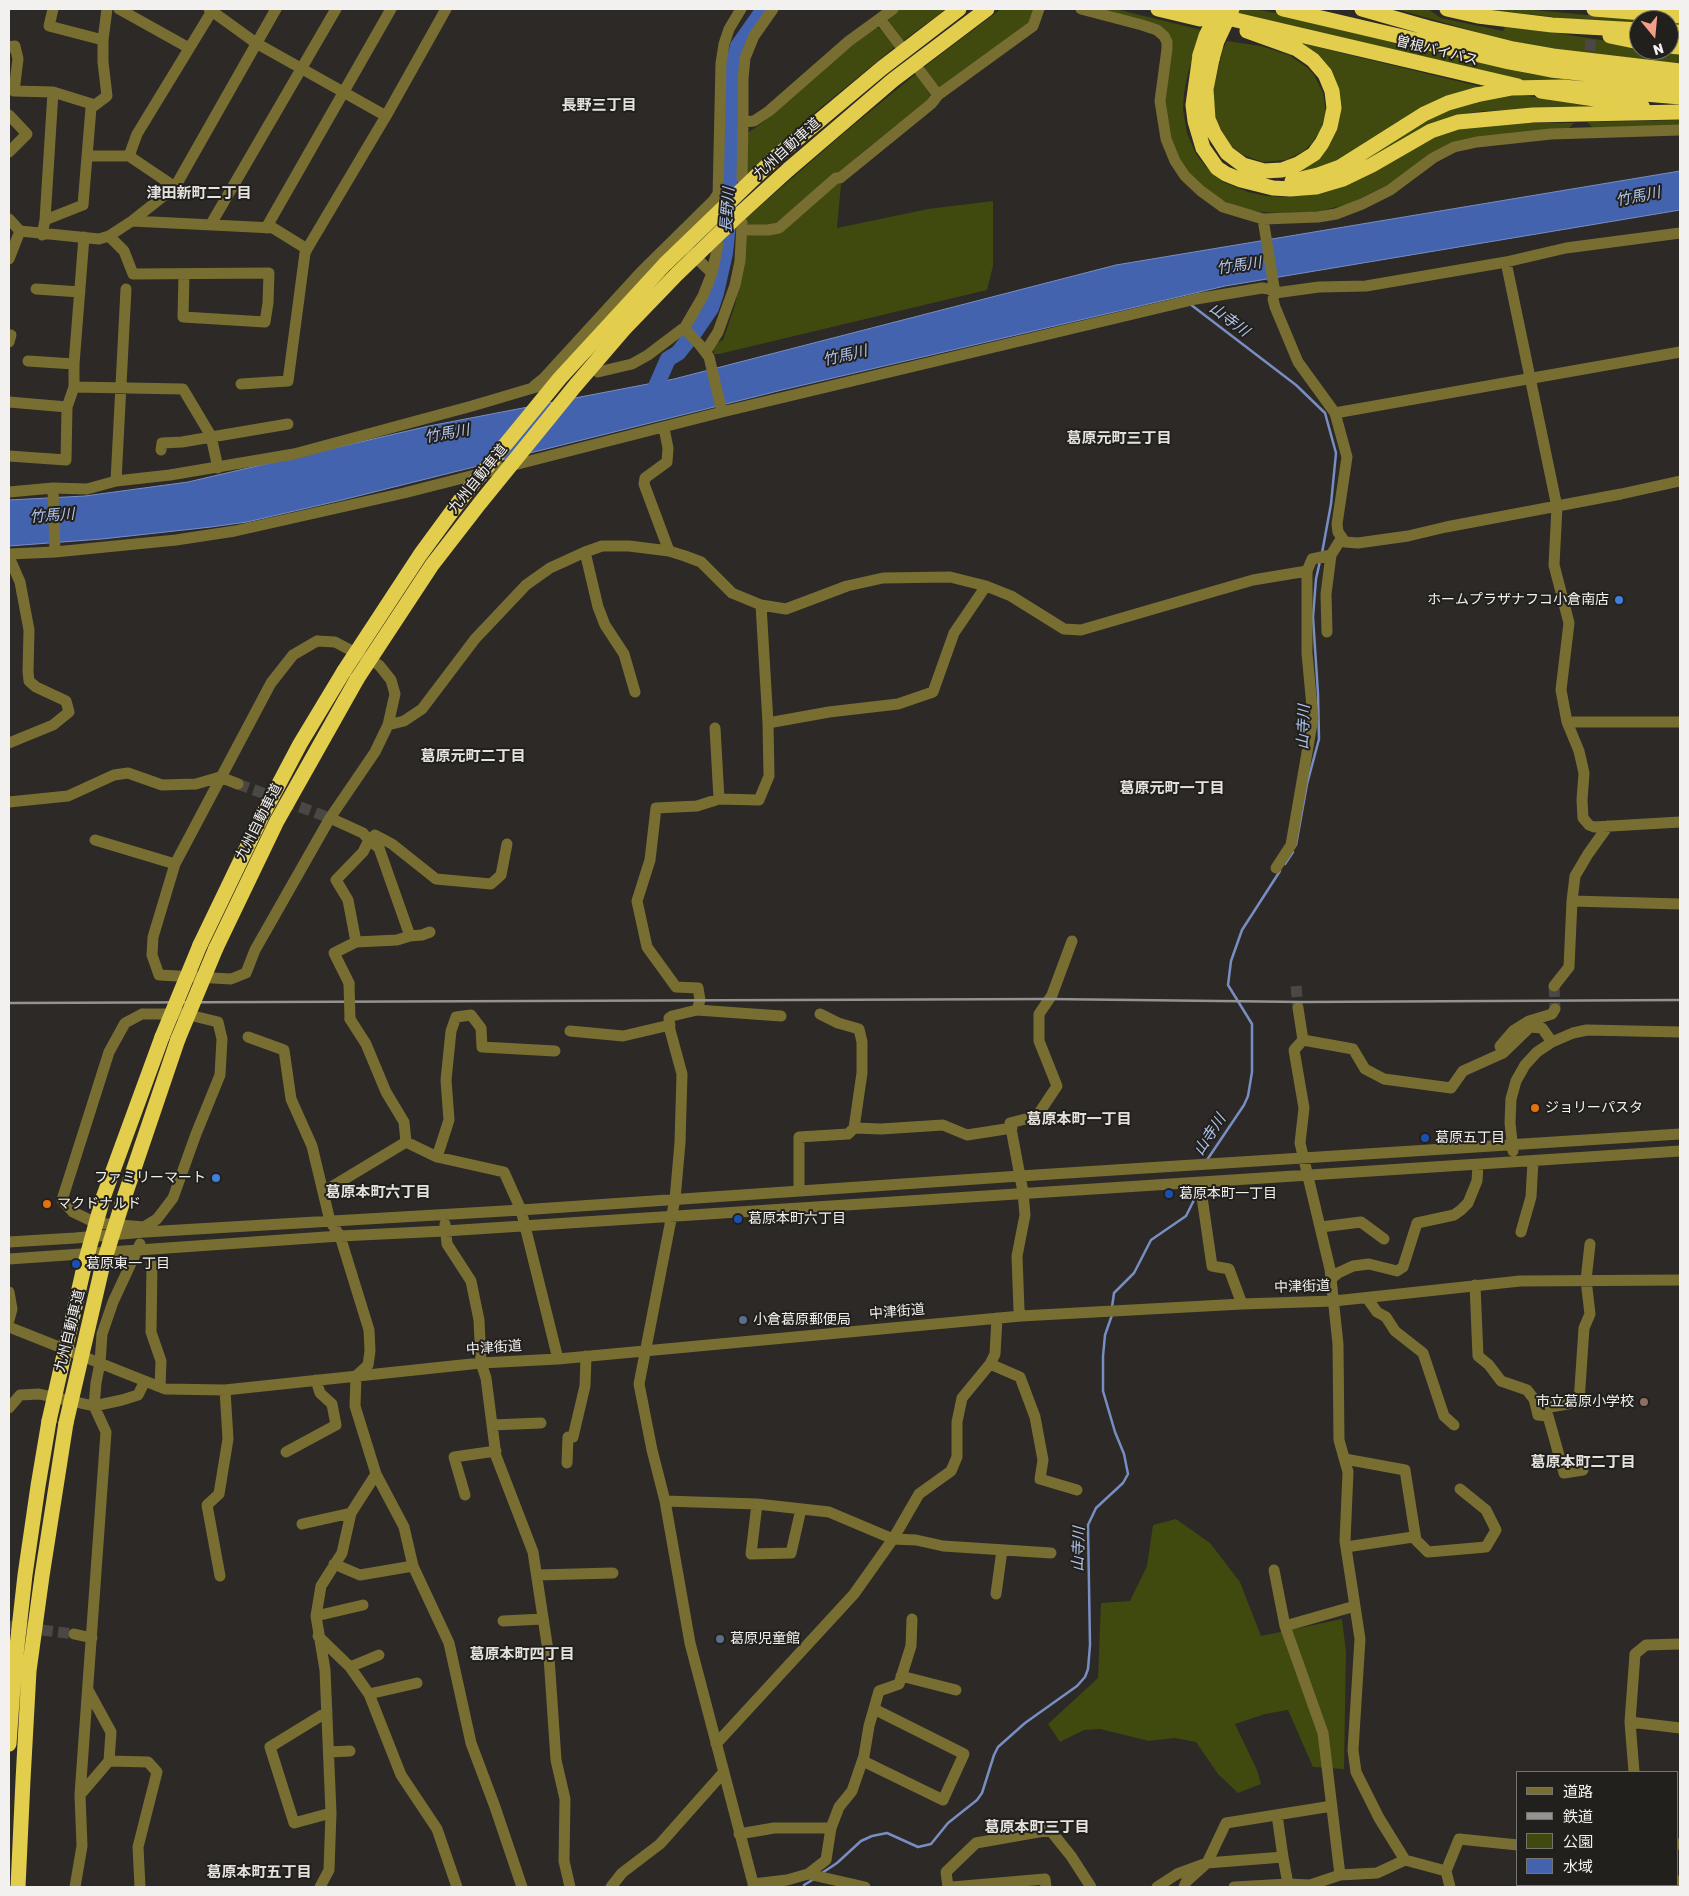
<!DOCTYPE html>
<html>
<head>
<meta charset="utf-8">
<style>
	body { margin:0 }
	#map { position:relative; width:1689px; height:1896px; overflow:hidden; background:#2c2927; font-family:Rubik,"Noto Sans JP",sans-serif }
	canvas { display:block }
	.frame { position:absolute; inset:0; border:10px solid #f3f1ef; pointer-events:none }
	.legend { position:absolute; left:1516px; top:1771px; width:162px; height:115px; box-sizing:border-box; background:#22201d; border:1px solid #767471; margin:0; padding:6px 9px; list-style:none; font-size:15px; color:#f3f1ef }
	.legend li { display:flex; align-items:center; gap:10px; height:25px }
	.legend b { width:25px; border:1px solid #767471 }
	.north { position:absolute; left:1629px; top:10px; width:50px; height:50px; box-sizing:border-box; background:#22201d; border:1px solid #767471; border-radius:50%; rotate:163deg; font-size:14px; font-weight:700; line-height:20px; text-align:center; color:#f3f1ef }
	.north::after { content:''; display:block; margin:auto; width:18px; height:22px; background:#f49e87; clip-path:polygon(50% 0,100% 100%,50% 72%,0 100%) }
</style>
</head>
<body>
<div id="map">
<canvas width="1689" height="1896"></canvas>
<div class="frame"></div>
<ul class="legend">
<li><b style="height:6px;background:#786e31"></b>道路</li>
<li><b style="height:6px;background:#959391"></b>鉄道</li>
<li><b style="height:14px;background:#40490e"></b>公園</li>
<li><b style="height:14px;background:#4463ae"></b>水域</li>
</ul>
<div class="north">N</div>
</div>
<script>
const ctx = document.querySelector('canvas').getContext('2d');
ctx.lineJoin = 'round';
function fillPath(path, color) { ctx.fillStyle = color; ctx.fill(path, 'evenodd'); }
const shape = rows => new Path2D(rows.map(r => 'M' + r).join(''));
function strokePath(path, color, width, dash) { ctx.strokeStyle = color; ctx.lineWidth = width; ctx.lineCap = dash ? 'butt' : 'round'; ctx.setLineDash(dash || []); ctx.stroke(path); }
function drawText(font, color, halo, rows, align = 'center') {
  ctx.font = font + ' Rubik,"Noto Sans JP",sans-serif'; ctx.lineWidth = 4; ctx.setLineDash([]); ctx.textBaseline = 'middle'; ctx.strokeStyle = halo; ctx.fillStyle = color; for (const [text, x, y, turn = 0] of rows) {
    ctx.save(); ctx.translate(x, y); ctx.rotate((+turn || 0) * Math.PI / 180); ctx.textAlign = isNaN(turn) ? turn : align; if (halo) ctx.strokeText(text, 0, 0); ctx.fillText(text, 0, 0); ctx.restore();
  }
}
const green = shape([
	[897,9,946,9,896,46,813,114,744,177,746,132,749,132,762,123,812,78,874,28,879,28,884,33,889,24,888,19],
	[1001,9,1036,9,1034,20,940,88,937,86,931,93,927,101,864,151,784,220,768,227,745,224,744,220,845,132,928,64],
	[1093,9,1115,9,1202,30,1188,73,1184,93,1183,109,1187,133,1196,154,1206,167,1223,182,1248,192,1266,196,1285,197,1317,194,1333,190,1346,185,1422,142,1467,126,1527,123,1574,123,1568,129,1467,140,1391,183,1351,203,1317,212,1277,213,1251,211,1234,206,1213,195,1188,172,1180,161,1171,141,1164,99,1169,36],
	[1239,9,1254,9,1282,14,1530,74,1567,79,1567,81,1523,81,1236,14],
	[1396,9,1428,9,1441,18,1503,31,1506,25,1639,46,1639,50,1680,51,1680,64,1564,51,1501,39],
	[1481,9,1522,9,1643,20,1639,20,1639,23,1571,19],
	[1227,41,1261,46,1289,55,1308,68,1314,75,1323,93,1326,112,1320,131,1312,143,1304,151,1286,160,1263,162,1243,155,1231,146,1219,126,1215,116,1214,103,1214,86,1223,49],
	[1297,42,1346,54,1482,87,1324,168,1275,178,1318,158,1330,144,1336,131,1341,107],
	[1510,93,1605,108,1484,111,1456,115,1359,164,1400,134,1459,105],
	[1680,120,1680,126,1592,127,1587,122],
	[838,181,841,185,837,228,928,209,993,201,993,266,987,290,719,354,714,354,713,349,717,343,723,340,735,305,740,279,744,236,770,233],
	[1176,1519,1210,1543,1240,1582,1261,1636,1342,1619,1346,1652,1344,1769,1313,1767,1288,1710,1265,1714,1235,1724,1257,1770,1261,1784,1238,1793,1218,1774,1196,1742,1174,1738,1149,1741,1100,1729,1084,1730,1060,1742,1048,1724,1098,1678,1101,1603,1130,1601,1147,1566,1153,1525]
]);
const water = shape([
	[1680,171,1680,210,1225,286,782,390,342,500,247,522,211,527,102,539,9,546,9,500,85,496,188,482,429,426,674,379,1116,265,1680,171]
]);
const stream = shape([
	[1190,304,1296,385,1325,413,1336,453,1331,504,1322,553],
	[1296,845,1307,784,1319,739,1318,694,1313,617,1316,579,1320,561],
	[1285,864,1293,852],
	[1207,1160,1244,1105,1248,1096,1252,1072,1252,1024,1228,985,1231,961,1242,930,1280,871],
	[1112,1307,1114,1293,1134,1273,1151,1240,1186,1216,1195,1198,1198,1186],
	[822,1873,837,1863,861,1841,872,1836,887,1833,918,1847,931,1844,948,1823,977,1800,982,1793,994,1755,998,1747,1025,1723,1077,1686,1085,1677,1088,1669,1090,1645,1088,1525,1096,1508,1123,1483,1128,1474,1124,1454,1115,1432,1103,1391,1103,1356,1105,1335,1112,1315],
	[804,1887,804,1885,814,1879]
]);
const river = shape([
	[650,400,668,359,678,353,694,333,711,308,716,293,725,253,728,225,731,118,734,61,738,46,764,9]
]);
const minorTunnel = shape([
	[1588,67,1594,9],
	[238,784,330,818],
	[1296,986,1298,1008],
	[1554,986,1555,1009],
	[9,1626,74,1634]
]);
const minor = shape([
	[53,9,49,26,103,40],
	[119,9,189,48],
	[209,9,256,43,386,116],
	[1081,9,1142,25,1157,30,1164,36,1167,42,1167,49,1160,101,1166,139,1175,161,1185,176,1201,191,1223,207,1263,219,1318,217,1336,214,1362,204,1390,190,1433,158,1454,147,1477,142,1551,134,1680,130],
	[880,19,899,44],
	[9,47,15,46,18,59,14,91,53,92,95,105],
	[920,71,938,95],
	[9,115,27,134,9,152],
	[743,122,743,79,745,58,754,36,773,9],
	[87,156,129,156],
	[742,179,743,122,754,121,769,111,849,41,893,9],
	[175,187,129,156,137,134,212,11],
	[718,197,721,63,724,44,729,29,741,9],
	[9,219,20,231,99,239,109,236,132,221,175,187,276,9],
	[1263,219,1275,293,1273,299,1275,307,1298,362,1335,413,1347,457,1337,524,1338,532,1345,542,1358,543,1408,536,1446,527,1621,494,1680,481],
	[45,220,53,92],
	[132,221,273,228,307,249,386,116,446,9],
	[211,224,336,9],
	[266,228,391,9],
	[742,230,768,230,779,228,836,178,840,178,931,104,938,95,1033,26,1039,9],
	[42,235,45,220,83,205,91,108,107,96,103,62,103,40,107,9],
	[109,236,124,251,133,274,269,273,268,303,265,322,183,317,184,274],
	[84,237,74,364,74,387,183,389,211,436,218,468],
	[690,252,712,273],
	[9,259,20,231],
	[1506,262,1557,507,1554,565,1569,623,1561,690,1567,722,1579,751,1584,773,1582,800,1583,818,1589,825,1594,827,1680,822],
	[36,289,80,292],
	[684,328,699,344,709,357,722,412],
	[9,342,11,335],
	[706,351,718,332,735,285,740,261,742,223],
	[28,361,74,364],
	[598,372,632,364,648,355,685,327,703,296,712,273,718,245],
	[241,384,288,381,305,253,307,249],
	[534,386,544,378,641,272,714,200,719,192],
	[9,402,67,407],
	[1335,413,1680,352],
	[664,428,668,448,667,462,645,478,644,484,669,551],
	[161,450,162,443,182,442,288,424],
	[9,456,66,460,67,407,74,387],
	[116,481,126,289],
	[53,488,55,552],
	[9,492,53,488,87,489,116,481,170,475,294,454,472,406,543,385],
	[585,552,598,607,605,625,624,654,635,692],
	[9,554,55,552,176,540,235,531,404,493,722,412,1196,299,1262,288,1269,289,1275,293,1319,287,1366,286,1506,262,1566,248,1680,233],
	[9,557,20,582,29,630,28,672,29,681,36,687,66,701,69,712,53,725,9,743],
	[1327,632,1326,594,1331,555],
	[317,641,335,642,379,665,391,680,395,694,388,725,375,752,330,818,255,950,246,973,231,979,159,975,152,955,153,937,175,864,271,683,293,655,317,641],
	[1567,722,1680,722],
	[768,723,829,712,898,704,933,692,954,633,986,586],
	[388,725,404,721,422,709,475,639,526,585,550,568,585,552,602,546,629,546,669,551,685,556,701,562,732,593,761,605,786,609,847,586,883,578,950,577,986,586,1011,596,1064,629,1081,630,1253,580,1307,571],
	[715,728,719,799],
	[9,802,68,796,114,775,128,773,162,785,196,784,220,777,238,784],
	[330,818,363,833,369,840,363,852,336,880,348,900,356,942,334,953,349,983],
	[95,840,175,864],
	[1276,868,1291,845,1313,718,1307,653,1307,571,1312,559,1331,555,1341,539],
	[1572,901,1680,904],
	[410,936,422,935,430,932],
	[356,942,397,940,410,936,379,848,369,840,375,835,392,844,436,879,491,884,501,875,507,844],
	[1554,986,1569,967,1572,901,1575,876,1588,854,1608,826],
	[1298,1008,1303,1040,1294,1050,1304,1108,1300,1143,1330,1269,1338,1344,1339,1440,1348,1472,1345,1541,1360,1639,1353,1750,1356,1772,1379,1818,1405,1860,1446,1871],
	[697,1010,781,1016],
	[142,1014,185,1014,218,1022,222,1039,220,1075,196,1134,173,1198,157,1219,144,1227,96,1223,73,1212,62,1200,109,1052,125,1023,142,1014],
	[820,1014,838,1023,859,1029,862,1042,862,1073,854,1128],
	[350,1019,366,1044,386,1092,404,1122,406,1142,437,1157,504,1172,521,1210,558,1359],
	[570,1031,623,1036,670,1025],
	[248,1037,284,1050,291,1099,312,1146,323,1192],
	[1303,1040,1353,1049,1365,1069,1384,1079,1451,1088,1463,1071,1503,1053,1530,1027,1542,1028,1552,1042],
	[1502,1052,1500,1046,1513,1031,1529,1021,1552,1014,1555,1009],
	[406,1142,323,1192,330,1221,340,1236,369,1330,370,1351,368,1365,356,1376,355,1406,376,1474,404,1527,413,1566,449,1643,471,1743,495,1807,522,1887],
	[1513,1151,1510,1123,1511,1099,1516,1081,1525,1065,1537,1052,1552,1042,1573,1033,1587,1030,1680,1032],
	[437,1157,449,1120,446,1080,451,1031,456,1017,471,1015,481,1028,482,1047,555,1051],
	[799,1191,799,1137,848,1134,854,1128,881,1129,943,1125,967,1135,1012,1128],
	[1202,1197,1212,1266,1229,1269,1242,1304],
	[445,1224,447,1244,471,1281,479,1320,481,1363,486,1378,496,1456,533,1552,549,1657,556,1760,565,1799,564,1861,570,1887],
	[1321,1227,1361,1222,1384,1239],
	[1521,1232,1531,1197,1533,1161],
	[9,1242,75,1238,145,1232,521,1210,1020,1176,1680,1134],
	[9,1259,340,1236,445,1231,1680,1151],
	[152,1264,151,1332,161,1361,160,1387],
	[1331,1279,1338,1273,1353,1266,1369,1264,1397,1271,1403,1267,1417,1223,1454,1215,1461,1210,1468,1203,1477,1181,1478,1165],
	[1475,1285,1478,1356,1489,1365,1501,1381,1527,1390,1534,1399,1538,1415,1548,1416,1564,1473,1583,1470],
	[9,1292,12,1309,9,1320],
	[1367,1298,1377,1312,1386,1317,1395,1331,1423,1353,1444,1416,1454,1425],
	[1021,1316,1019,1310,1017,1256,1025,1215,1023,1192,1010,1123,1037,1116,1057,1086,1039,1041,1039,1014,1052,995,1072,941],
	[9,1327,165,1389,225,1390,481,1363,558,1359,1021,1316,1242,1304,1334,1301,1520,1281,1680,1280],
	[990,1364,1020,1377,1035,1417,1043,1460,1040,1479,1077,1490],
	[1550,1407,1579,1402,1584,1328,1590,1314,1586,1280,1590,1244],
	[9,1408,20,1395,39,1394,94,1406,122,1400,138,1395,145,1381],
	[492,1425,541,1423],
	[286,1452,336,1425,332,1404,320,1393,316,1380],
	[1345,1459,1405,1470,1416,1540],
	[567,1463,568,1437,573,1437,585,1386,586,1356],
	[465,1495,454,1457,496,1451],
	[665,1501,757,1504,829,1512,893,1539,916,1540,943,1546,1051,1553],
	[757,1504,751,1554,791,1553,801,1509],
	[302,1524,351,1513],
	[1346,1547,1413,1537,1428,1552,1486,1547,1496,1530,1486,1510,1460,1489],
	[334,1564,360,1575,413,1566],
	[1274,1570,1285,1626,1323,1733,1340,1875],
	[537,1575,613,1573],
	[220,1576,207,1505,219,1494,228,1439,225,1390],
	[996,1594,1002,1550],
	[316,1616,363,1605],
	[503,1621,543,1619],
	[1285,1626,1355,1606],
	[74,1634,92,1638],
	[318,1636,350,1667,369,1694,401,1775,437,1829,457,1887],
	[350,1667,379,1655],
	[901,1676,956,1690],
	[88,1690,111,1732,109,1761,148,1762,157,1772,138,1847,140,1887],
	[369,1694,417,1683],
	[327,1712,270,1747,294,1823,331,1813],
	[1630,1722,1680,1728],
	[716,1744,854,1594,893,1539,919,1494,951,1471,957,1457,957,1422,962,1398,990,1364,995,1354,997,1318],
	[329,1752,350,1751],
	[863,1761,943,1800,964,1754,874,1709],
	[1634,1772,1630,1722,1635,1654,1646,1645,1680,1644],
	[80,1795,109,1761],
	[1277,1815,1283,1857],
	[831,1828,839,1807,852,1791,864,1756,869,1726,879,1691,899,1684,911,1646,912,1619],
	[739,1834,774,1828,831,1828,826,1860,808,1874],
	[1678,1844,1680,1844],
	[1678,1881,1680,1882],
	[753,1884,787,1880,808,1874,865,1887],
	[1601,1885,1601,1887],
	[75,1887,82,1846,80,1795,106,1432,94,1406,96,1383,100,1363,102,1334,113,1302,140,1244],
	[320,1887,329,1870,331,1813,325,1670,316,1616,321,1586,342,1553,351,1513,376,1474],
	[611,1887,622,1873,660,1844,723,1773],
	[754,1887,690,1643,665,1501,652,1450,639,1384,675,1199,680,1143,682,1074,670,1030,669,1018,672,1016,697,1010,700,1000,698,988,676,987,647,947,637,901,650,860,656,808,697,806,719,799,759,800,769,776,768,723,761,605],
	[948,1887,946,1872,976,1843,1050,1830,1071,1856,1091,1887],
	[952,1887,1045,1879,1046,1887],
	[1157,1887,1177,1874,1207,1863,1283,1857,1288,1884],
	[1184,1887,1186,1882,1207,1863,1226,1823,1332,1806],
	[1234,1887,1288,1884,1310,1885,1340,1875,1377,1873,1405,1860],
	[1450,1887,1446,1871,1459,1839,1518,1845],
	[1659,1887,1659,1885]
]);
const highway = shape([
	[1158,9,1200,19],
	[1189,9,1518,86],
	[1283,9,1420,41],
	[1362,9,1425,27],
	[1447,9,1478,16,1552,25,1639,30],
	[1594,9,1680,16],
	[1669,32,1680,32],
	[1610,36,1639,42],
	[1669,46,1680,47],
	[1200,55,1193,105,1195,121,1203,148,1217,168,1226,174,1241,180,1273,188,1290,189,1316,187,1343,179,1372,165,1431,131,1458,122,1533,115,1680,112],
	[1212,59,1206,89,1208,119,1214,133,1227,153,1243,165,1264,171,1282,170,1298,164,1314,154,1322,143,1330,127,1334,108,1332,91,1325,74,1313,60,1297,49,1247,31],
	[1541,91,1642,106],
	[777,156,882,68,959,9],
	[789,169,893,80,987,9],
	[1292,181,1318,175,1340,167,1424,114,1448,103,1476,95],
	[200,945,263,814,300,744,344,671],
	[216,948,277,821,357,679],
	[103,1198,162,1037],
	[122,1204,178,1039],
	[9,1744,14,1673,25,1575,38,1486,49,1421],
	[18,1887,23,1780,29,1671,42,1576,66,1423]
]);
const rail = shape([
	[9,1003,1049,999,1303,1002,1680,1000]
]);
const minorBridge = shape([
	[349,983,350,1019]
]);
const highwayBridge = shape([
	[1425,27,1513,49,1553,56,1680,71],
	[1420,41,1509,62,1551,70,1680,84],
	[1200,55,1206,36,1219,9],
	[1212,59,1217,41,1232,9],
	[1476,95,1512,88,1563,87,1680,97],
	[344,671,420,555,464,495,560,378,665,264,777,156],
	[357,679,432,565,480,503,575,386,624,329,677,274,733,220,789,169],
	[162,1037,200,945],
	[178,1039,216,948],
	[49,1421,84,1267,103,1198],
	[66,1423,102,1268,122,1204]
]);
const markers = [
	[1619,600,5,"#3f7fe0"],
	[1535,1108,5,"#e8710a"],
	[1425,1138,5,"#1a4fb4"],
	[216,1178,5,"#3f7fe0"],
	[1169,1194,5,"#1a4fb4"],
	[47,1204,5,"#e8710a"],
	[738,1219,5,"#1a4fb4"],
	[76,1264,5,"#1a4fb4"],
	[743,1320,5,"#5c6f8a"],
	[1644,1402,5,"#8d6e63"],
	[720,1639,5,"#5c6f8a"]
];
const streetNames = [
	["曽根バイパス",1437,51,14],
	["九州自動車道",787,149,-42],
	["九州自動車道",478,479,-51],
	["九州自動車道",259,822,-63],
	["中津街道",1302,1287,-2],
	["中津街道",897,1312,-5],
	["九州自動車道",70,1331,-76],
	["中津街道",494,1348,-4]
];
const poiNames = [
	["ホームプラザナフコ小倉南店",1609,600,"right"],
	["ジョリーパスタ",1545,1108],
	["葛原五丁目",1435,1138],
	["ファミリーマート",206,1178,"right"],
	["葛原本町一丁目",1179,1194],
	["マクドナルド",57,1204],
	["葛原本町六丁目",748,1219],
	["葛原東一丁目",86,1264],
	["小倉葛原郵便局",753,1320],
	["市立葛原小学校",1634,1402,"right"],
	["葛原児童館",730,1639]
];
const neighbourhoodNames = [
	["長野三丁目",599,106],
	["津田新町二丁目",199,194],
	["葛原元町三丁目",1119,439],
	["葛原元町二丁目",473,757],
	["葛原元町一丁目",1172,789],
	["葛原本町一丁目",1079,1120],
	["葛原本町六丁目",378,1193],
	["葛原本町二丁目",1583,1463],
	["葛原本町四丁目",522,1655],
	["葛原本町三丁目",1037,1828],
	["葛原本町五丁目",259,1873]
];
const waterNames = [
	["竹馬川",1638,197,-11],
	["長野川",728,210,-86],
	["竹馬川",1239,266,-8],
	["山寺川",1229,320,37],
	["竹馬川",845,356,-13],
	["竹馬川",447,434,-10],
	["竹馬川",52,516,-4],
	["山寺川",1304,727,-88],
	["山寺川",1210,1135,-57],
	["山寺川",1079,1549,-88]
];
fillPath(green, '#40490e');
fillPath(water, '#4463ae');
strokePath(water, '#788ec2', 1);
strokePath(stream, '#788ec2', 2.5);
strokePath(river, '#4463ae', 16);
strokePath(minorTunnel, '#4a4745', 11, [11, 5.5]);
strokePath(minor, '#786e31', 11);
strokePath(highway, '#e2cd4c', 15);
strokePath(rail, '#959391', 2.5);
strokePath(minorBridge, '#786e31', 11);
strokePath(highwayBridge, '#e2cd4c', 15);
for (const [x, y, r, color] of markers) { const dot = new Path2D(); dot.arc(x, y, r, 0, 2 * Math.PI); ctx.fillStyle = color; ctx.fill(dot); strokePath(dot, '#22201d', 2); }
drawText('14px', '#f3f1ef', '#22201d', streetNames);
drawText('14px', '#f3f1ef', '#22201d', poiNames, 'left');
drawText('bold 15px', '#e5e2de', '#22201d', neighbourhoodNames);
drawText('italic 15px', '#b0c4ec', '#22201d', waterNames);
</script>
</body>
</html>
